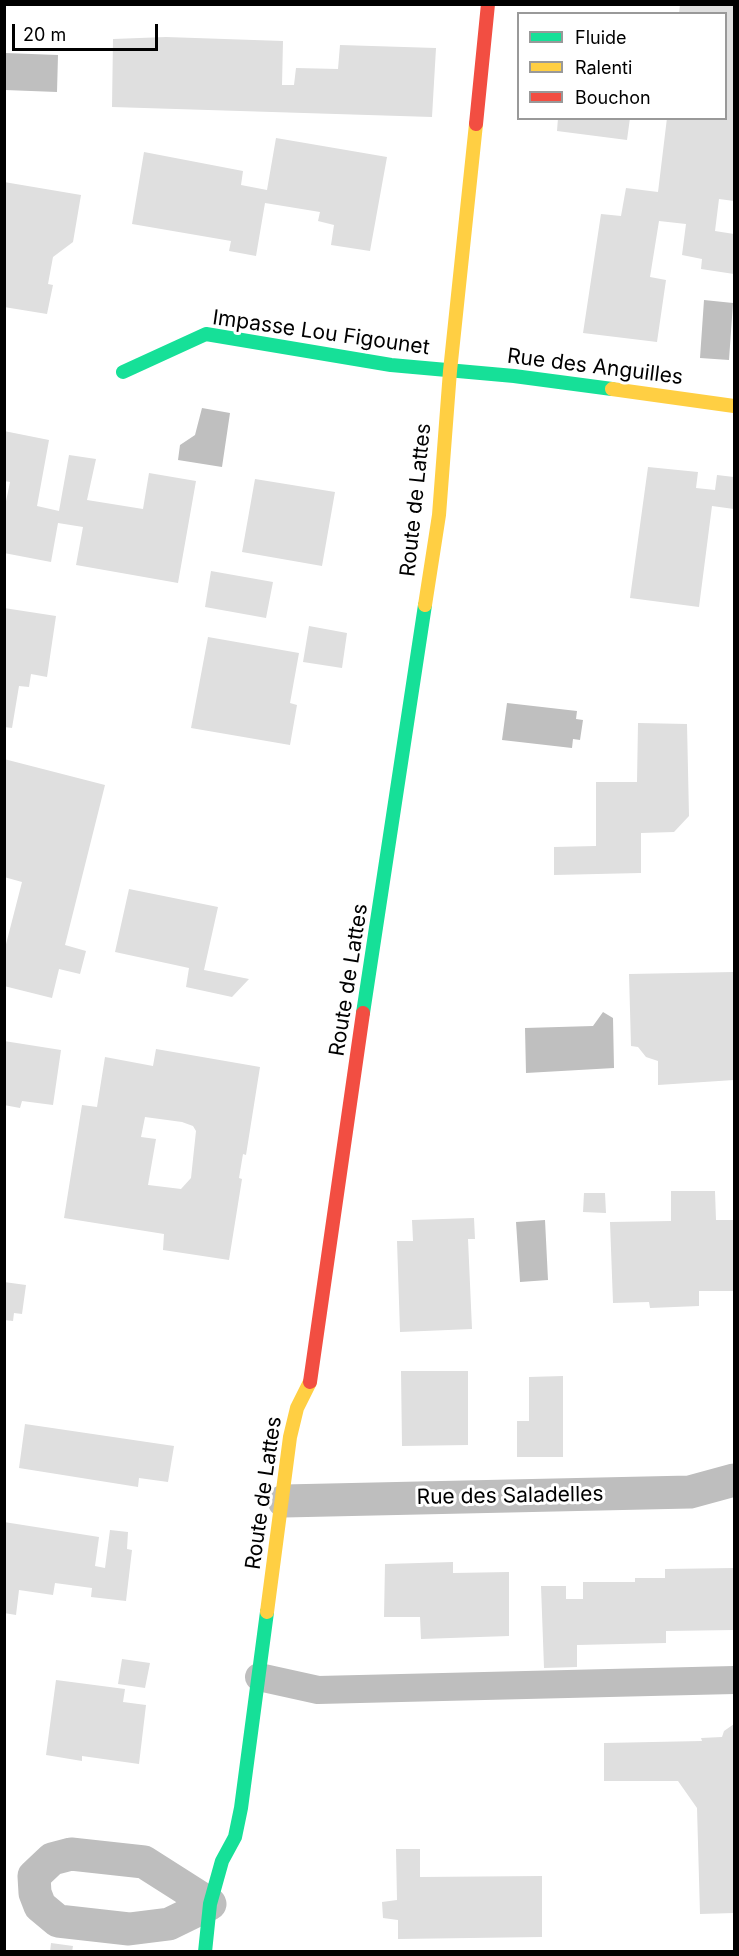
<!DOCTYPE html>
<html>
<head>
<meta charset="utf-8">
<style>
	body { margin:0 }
	#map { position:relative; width:739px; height:1956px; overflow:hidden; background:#fff; font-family:Inter,sans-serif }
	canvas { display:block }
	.frame { position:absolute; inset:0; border:6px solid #000; pointer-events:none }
	.legend { position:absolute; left:517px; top:12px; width:210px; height:108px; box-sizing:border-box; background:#fff; border:2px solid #999; margin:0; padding:8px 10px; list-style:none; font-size:18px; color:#000 }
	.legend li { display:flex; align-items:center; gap:12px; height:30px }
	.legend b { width:30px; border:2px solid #999 }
	.scale { position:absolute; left:12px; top:24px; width:146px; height:27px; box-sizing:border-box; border:3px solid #000; border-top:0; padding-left:8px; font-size:18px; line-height:21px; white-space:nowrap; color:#000; -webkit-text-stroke:4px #fff; paint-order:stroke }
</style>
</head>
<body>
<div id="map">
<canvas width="739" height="1956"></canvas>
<div class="frame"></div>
<ul class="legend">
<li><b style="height:8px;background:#16e098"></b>Fluide</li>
<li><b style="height:8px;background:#ffcf43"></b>Ralenti</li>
<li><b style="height:8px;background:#f24e42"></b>Bouchon</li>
</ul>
<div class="scale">20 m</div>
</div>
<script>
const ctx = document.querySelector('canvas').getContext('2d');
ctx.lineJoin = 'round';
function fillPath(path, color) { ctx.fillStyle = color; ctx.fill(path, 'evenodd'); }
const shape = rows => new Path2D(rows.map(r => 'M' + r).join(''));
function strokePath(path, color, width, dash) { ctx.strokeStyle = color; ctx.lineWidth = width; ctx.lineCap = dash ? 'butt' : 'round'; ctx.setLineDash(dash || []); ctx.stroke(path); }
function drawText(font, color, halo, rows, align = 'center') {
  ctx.font = font + ' Inter,sans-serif'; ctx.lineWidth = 6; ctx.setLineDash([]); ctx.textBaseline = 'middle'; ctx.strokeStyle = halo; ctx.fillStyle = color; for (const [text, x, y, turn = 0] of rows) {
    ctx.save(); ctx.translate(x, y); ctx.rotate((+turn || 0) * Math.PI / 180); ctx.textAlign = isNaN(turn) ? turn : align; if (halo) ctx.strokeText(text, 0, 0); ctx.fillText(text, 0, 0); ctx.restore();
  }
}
const water = shape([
	[5,53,58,55,57,92,5,90],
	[704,300,733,303,729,360,700,358],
	[202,408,230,413,222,467,178,460,180,445,195,435],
	[507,703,577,711,576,719,583,720,580,740,573,739,572,748,502,740],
	[603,1012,613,1018,614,1068,526,1073,525,1028,593,1026],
	[545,1220,548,1280,520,1282,516,1222]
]);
const building = shape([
	[680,4,734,4,734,201,719,199,715,231,734,234,734,274,701,269,702,259,682,255,686,224,659,221,650,277,666,280,657,342,583,333,601,214,621,216,626,188,658,192,667,118,726,118,726,14,679,14],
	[166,37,283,41,282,85,294,85,296,68,338,69,340,45,436,48,432,117,112,107,113,39],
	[558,118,630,118,627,140,557,131],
	[276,138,387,157,370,251,331,245,334,225,318,221,320,212,265,203,256,256,229,251,231,241,132,224,144,152,243,171,241,185,267,190],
	[4,182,81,195,73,242,53,257,48,284,53,285,47,314,4,307],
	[4,431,49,440,37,506,59,511,69,455,96,459,87,500,143,509,149,473,196,481,178,583,76,565,83,527,58,523,51,562,4,553,4,511,10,482,4,481],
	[648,467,698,472,696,488,715,490,717,475,734,477,734,509,712,506,699,607,630,598],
	[255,479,335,492,322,566,242,552],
	[211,571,273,582,266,618,205,607],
	[4,608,56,616,47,677,31,674,29,687,19,686,12,728,4,727],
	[309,626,347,633,342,668,303,662],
	[208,637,299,653,290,703,297,705,290,745,191,728],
	[638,723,687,724,689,816,674,832,641,833,641,873,554,875,554,847,596,846,596,782,637,782],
	[4,759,105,785,65,945,86,951,80,974,59,969,52,998,4,986,4,952,22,882,4,877],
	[129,889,218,907,204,970,249,979,232,997,186,987,189,968,115,952],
	[734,972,734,1080,658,1085,658,1061,646,1057,638,1047,631,1046,629,974],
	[4,1041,61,1050,53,1105,22,1101,20,1108,4,1105],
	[156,1049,260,1067,246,1155,243,1154,239,1178,242,1179,229,1260,163,1250,164,1234,64,1218,82,1105,97,1107,105,1057,153,1066],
	[145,1117,182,1122,193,1126,196,1131,191,1178,181,1189,148,1185,156,1139,141,1137],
	[671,1191,715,1191,716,1220,734,1220,734,1291,699,1291,699,1306,650,1308,649,1302,613,1303,610,1222,671,1221],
	[584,1193,605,1193,606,1213,583,1212],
	[474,1218,475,1239,468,1239,472,1329,400,1332,397,1241,413,1241,412,1220],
	[4,1282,26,1285,22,1314,14,1313,13,1321,4,1320],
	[401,1371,468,1371,468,1445,402,1446],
	[563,1376,563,1457,517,1457,517,1421,529,1421,529,1377],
	[25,1424,174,1446,168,1482,139,1478,138,1487,19,1468],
	[4,1522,99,1537,95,1566,105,1568,110,1530,128,1532,127,1549,132,1550,126,1601,91,1597,92,1588,55,1583,53,1595,19,1590,16,1615,4,1613],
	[453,1562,453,1573,509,1572,509,1636,421,1639,420,1617,384,1617,385,1564],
	[734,1568,734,1630,666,1631,666,1643,577,1645,577,1667,544,1668,541,1586,566,1586,566,1599,583,1599,583,1582,635,1582,635,1578,665,1578,665,1569],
	[122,1659,150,1663,145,1688,118,1684],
	[56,1680,125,1689,123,1702,146,1705,139,1764,82,1756,82,1761,46,1755],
	[734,1724,734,1913,700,1914,697,1808,678,1781,604,1781,604,1743,702,1741,701,1738,722,1737,724,1731],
	[396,1849,420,1849,420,1877,542,1876,542,1937,398,1939,398,1920,383,1918,382,1902,397,1900],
	[51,1943,73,1946,72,1952,50,1952]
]);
const lane = shape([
	[259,1677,318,1690,734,1680]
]);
const street = shape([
	[284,1501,690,1492,734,1480],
	[71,1854,144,1862,210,1904,169,1924,129,1929,58,1921,40,1906,35,1893,34,1876,52,1859,71,1854]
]);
const fast = shape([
	[123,372,206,334,391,365,514,376,612,389],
	[363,1013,425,605],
	[205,1952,210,1904,222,1861,235,1837,241,1808,267,1612]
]);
const slow = shape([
	[612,389,734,406],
	[425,605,439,515,450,371,476,124],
	[267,1612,290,1437,297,1408,310,1382]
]);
const jam = shape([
	[476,124,488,4],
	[310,1382,363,1013]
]);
const streetNames = [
	["Impasse Lou Figounet",321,333,8],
	["Rue des Anguilles",595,367,7],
	["Route de Lattes",416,500,-84],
	["Route de Lattes",349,980,-81],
	["Route de Lattes",264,1493,-82],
	["Rue des Saladelles",510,1496,-1]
];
fillPath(water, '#bfbfbf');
fillPath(building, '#dfdfdf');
strokePath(lane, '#bebebe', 28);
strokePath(street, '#bebebe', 33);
strokePath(fast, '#16e098', 14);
strokePath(slow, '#ffcf43', 14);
strokePath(jam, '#f24e42', 14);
drawText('21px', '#000', '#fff', streetNames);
</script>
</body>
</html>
